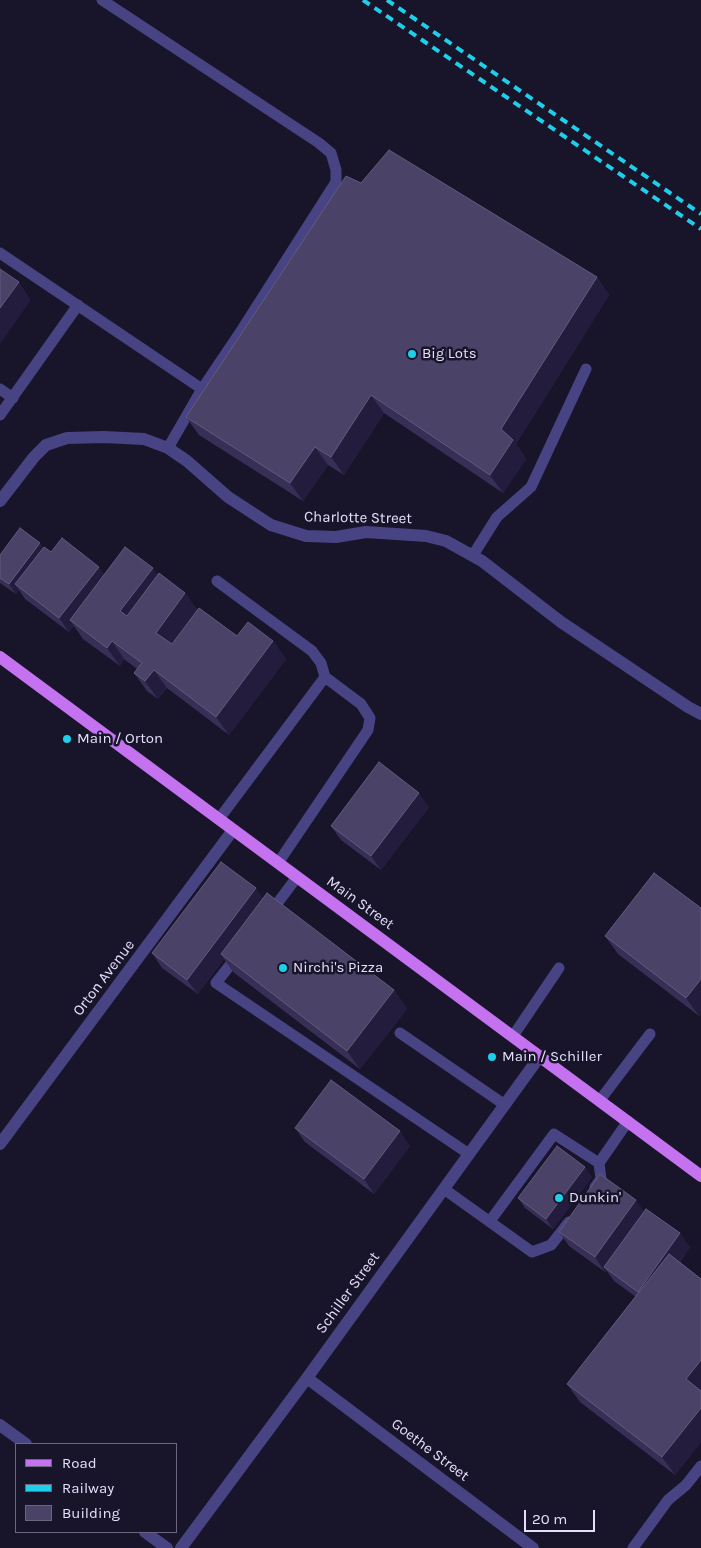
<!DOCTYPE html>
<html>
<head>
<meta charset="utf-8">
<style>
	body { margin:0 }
	#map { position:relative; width:701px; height:1548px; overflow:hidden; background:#18142a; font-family:Karla,sans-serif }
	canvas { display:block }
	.legend { position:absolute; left:15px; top:1443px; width:162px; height:90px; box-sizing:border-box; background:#18142a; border:1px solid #6a667e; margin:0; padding:6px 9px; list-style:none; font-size:15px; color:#e4e0fc }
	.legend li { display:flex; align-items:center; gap:10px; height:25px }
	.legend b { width:25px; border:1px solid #6a667e }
	.scale { position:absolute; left:524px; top:1510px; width:71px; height:22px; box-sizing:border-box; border:2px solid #e4e0fc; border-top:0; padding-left:6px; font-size:15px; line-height:18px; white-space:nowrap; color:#e4e0fc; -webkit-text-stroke:4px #18142a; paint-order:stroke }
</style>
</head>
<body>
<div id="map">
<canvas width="701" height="1548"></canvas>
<ul class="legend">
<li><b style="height:6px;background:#c572f1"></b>Road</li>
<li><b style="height:6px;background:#1fcee9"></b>Railway</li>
<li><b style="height:14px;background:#4a4267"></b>Building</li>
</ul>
<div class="scale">20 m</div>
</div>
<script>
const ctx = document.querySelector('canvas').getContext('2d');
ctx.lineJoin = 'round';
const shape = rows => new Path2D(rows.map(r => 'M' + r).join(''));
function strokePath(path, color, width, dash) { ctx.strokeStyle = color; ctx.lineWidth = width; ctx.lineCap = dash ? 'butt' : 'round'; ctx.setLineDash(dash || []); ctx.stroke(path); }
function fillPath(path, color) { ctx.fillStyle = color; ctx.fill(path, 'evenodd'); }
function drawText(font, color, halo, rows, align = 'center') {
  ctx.font = font + ' Karla,sans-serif'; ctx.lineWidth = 5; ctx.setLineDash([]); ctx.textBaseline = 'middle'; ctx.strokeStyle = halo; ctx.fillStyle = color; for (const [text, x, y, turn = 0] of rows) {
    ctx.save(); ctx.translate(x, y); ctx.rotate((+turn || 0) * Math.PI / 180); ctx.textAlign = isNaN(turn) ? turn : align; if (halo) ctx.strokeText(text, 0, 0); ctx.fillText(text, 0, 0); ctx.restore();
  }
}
const service = shape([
	[102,0,319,143,331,153,336,170,336,182,243,328,202,389],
	[0,253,202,389,168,448],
	[0,389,13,398],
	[0,415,78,305],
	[473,555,497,517,531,487,586,369],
	[217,581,312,651,321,663,325,677,361,704,370,718,368,730,278,863],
	[219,819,325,677],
	[270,913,297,877],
	[238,955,216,983,469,1154],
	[400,1033,505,1105],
	[513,1036,559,968],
	[600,1100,650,1034],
	[595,1187,601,1179,599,1163,628,1121],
	[444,1189,532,1252,551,1245,569,1222],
	[490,1221,554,1134,599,1163],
	[633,1548,668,1500,686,1485,701,1466]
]);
const minor = shape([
	[0,501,34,457,46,445,67,438,104,437,144,439,168,448,187,461,228,497,271,525,306,536,336,537,366,532,426,536,446,541,482,561,561,622,688,707,701,714],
	[0,1144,233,830],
	[307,1378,533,1548],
	[0,1425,26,1444],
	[145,1532,167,1548],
	[181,1548,307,1378,540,1056]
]);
const primary = shape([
	[0,657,701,1176]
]);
const rail = shape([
	[363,0,701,229],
	[387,0,701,214]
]);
const wall = shape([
	[361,183,597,277,609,295,516,444,526,459,503,493,384,413,344,475,328,465,303,501,199,435,186,417],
	[43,548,51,552,104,575,158,574,185,593,197,610,237,636,273,641,286,659,229,735,167,688,158,699,147,691,134,673,137,669,124,659,120,666,83,639,74,626,69,632,25,599,19,590,16,594,0,583,0,555],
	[429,807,381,870,341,840,331,826],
	[263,898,394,990,407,1009,360,1069,233,972,224,959,198,994,162,968,152,953],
	[701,908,701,1013,699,1016,618,954,605,936],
	[295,1128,410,1146,374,1194,305,1142],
	[592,1177,553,1229,525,1208,518,1198],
	[644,1211,690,1247,680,1262,701,1279,701,1442,675,1475,580,1402,567,1384,636,1297,614,1281,606,1270,605,1272,569,1246,559,1232]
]);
const shadedWall = shape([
	[597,277,609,295,516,444,526,459,503,493,490,475,501,429],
	[19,282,31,300,0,344,0,308],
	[371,395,384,413,344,475,331,457],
	[315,447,328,465,303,501,290,483],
	[40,543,47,553,15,584,19,590,16,594,9,584],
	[99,567,109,581,70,620,74,626,69,632,59,618],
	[153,568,166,586,133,630,120,611],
	[185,593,198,612,169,651,156,633],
	[112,641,124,659,120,666,107,648],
	[273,641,286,659,229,735,216,717],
	[154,670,167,688,158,699,145,681],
	[419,793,429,807,381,870,371,856],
	[256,888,266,903,221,954,224,959,198,994,187,980],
	[701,979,701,1013,699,1016,686,998],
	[394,990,407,1009,360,1069,347,1051],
	[400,1131,410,1146,374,1194,364,1179],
	[585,1167,592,1177,553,1229,546,1219],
	[636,1200,646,1214,604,1267,606,1270,605,1272,595,1257],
	[680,1233,690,1247,648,1306,638,1292],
	[701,1360,701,1394,686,1379],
	[701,1408,701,1442,675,1475,662,1457]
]);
const building = shape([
	[389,150,597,277,501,429,513,440,490,475,371,395,331,457,315,447,290,483,186,417,346,176,361,183,389,150],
	[0,269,19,282,0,308,0,269],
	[20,528,40,543,9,584,0,578,0,555,20,528],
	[62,538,99,567,59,618,15,584,44,547,51,552,62,538],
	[125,547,153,568,120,611,127,616,159,573,185,593,156,633,172,644,199,608,237,636,248,622,273,641,216,717,154,670,145,681,134,673,142,663,112,641,107,648,70,620,125,547],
	[379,762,419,793,371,856,331,826,379,762],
	[221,862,256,888,187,980,152,953,221,862],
	[654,873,701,908,701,979,686,998,605,936,654,873],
	[267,893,394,990,347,1051,221,954,267,893],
	[331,1080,400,1131,364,1179,295,1128,331,1080],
	[557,1146,585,1167,546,1219,518,1198,557,1146],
	[600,1174,636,1200,595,1257,559,1232,600,1174],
	[646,1209,680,1233,638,1292,604,1267,646,1209],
	[669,1254,701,1279,701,1360,686,1379,701,1391,701,1408,662,1457,567,1384,669,1254]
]);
const markers = [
	[412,354,5,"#1fcee9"],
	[67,739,5,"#1fcee9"],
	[283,968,5,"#1fcee9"],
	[492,1057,5,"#1fcee9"],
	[559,1198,5,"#1fcee9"]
];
const poiNames = [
	["Big Lots",422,354],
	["Main / Orton",77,739],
	["Nirchi's Pizza",293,968],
	["Main / Schiller",502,1057],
	["Dunkin'",569,1198]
];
const streetNames = [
	["Charlotte Street",358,518,1],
	["Main Street",360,903,36],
	["Orton Avenue",104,978,-53],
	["Schiller Street",348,1293,-54],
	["Goethe Street",430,1450,37]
];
strokePath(service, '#484484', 11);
strokePath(minor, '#484484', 12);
strokePath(primary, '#c572f1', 12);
strokePath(rail, '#1fcee9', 4, [8, 6]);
fillPath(wall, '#382f56');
fillPath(shadedWall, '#231c3d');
fillPath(building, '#4a4267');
strokePath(building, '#625b7f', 1);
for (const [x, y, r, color] of markers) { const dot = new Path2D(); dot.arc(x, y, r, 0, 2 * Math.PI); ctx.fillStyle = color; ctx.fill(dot); strokePath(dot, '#18142a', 2); }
drawText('15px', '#e4e0fc', '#18142a', poiNames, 'left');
drawText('15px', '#e4e0fc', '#18142a', streetNames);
</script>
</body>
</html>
